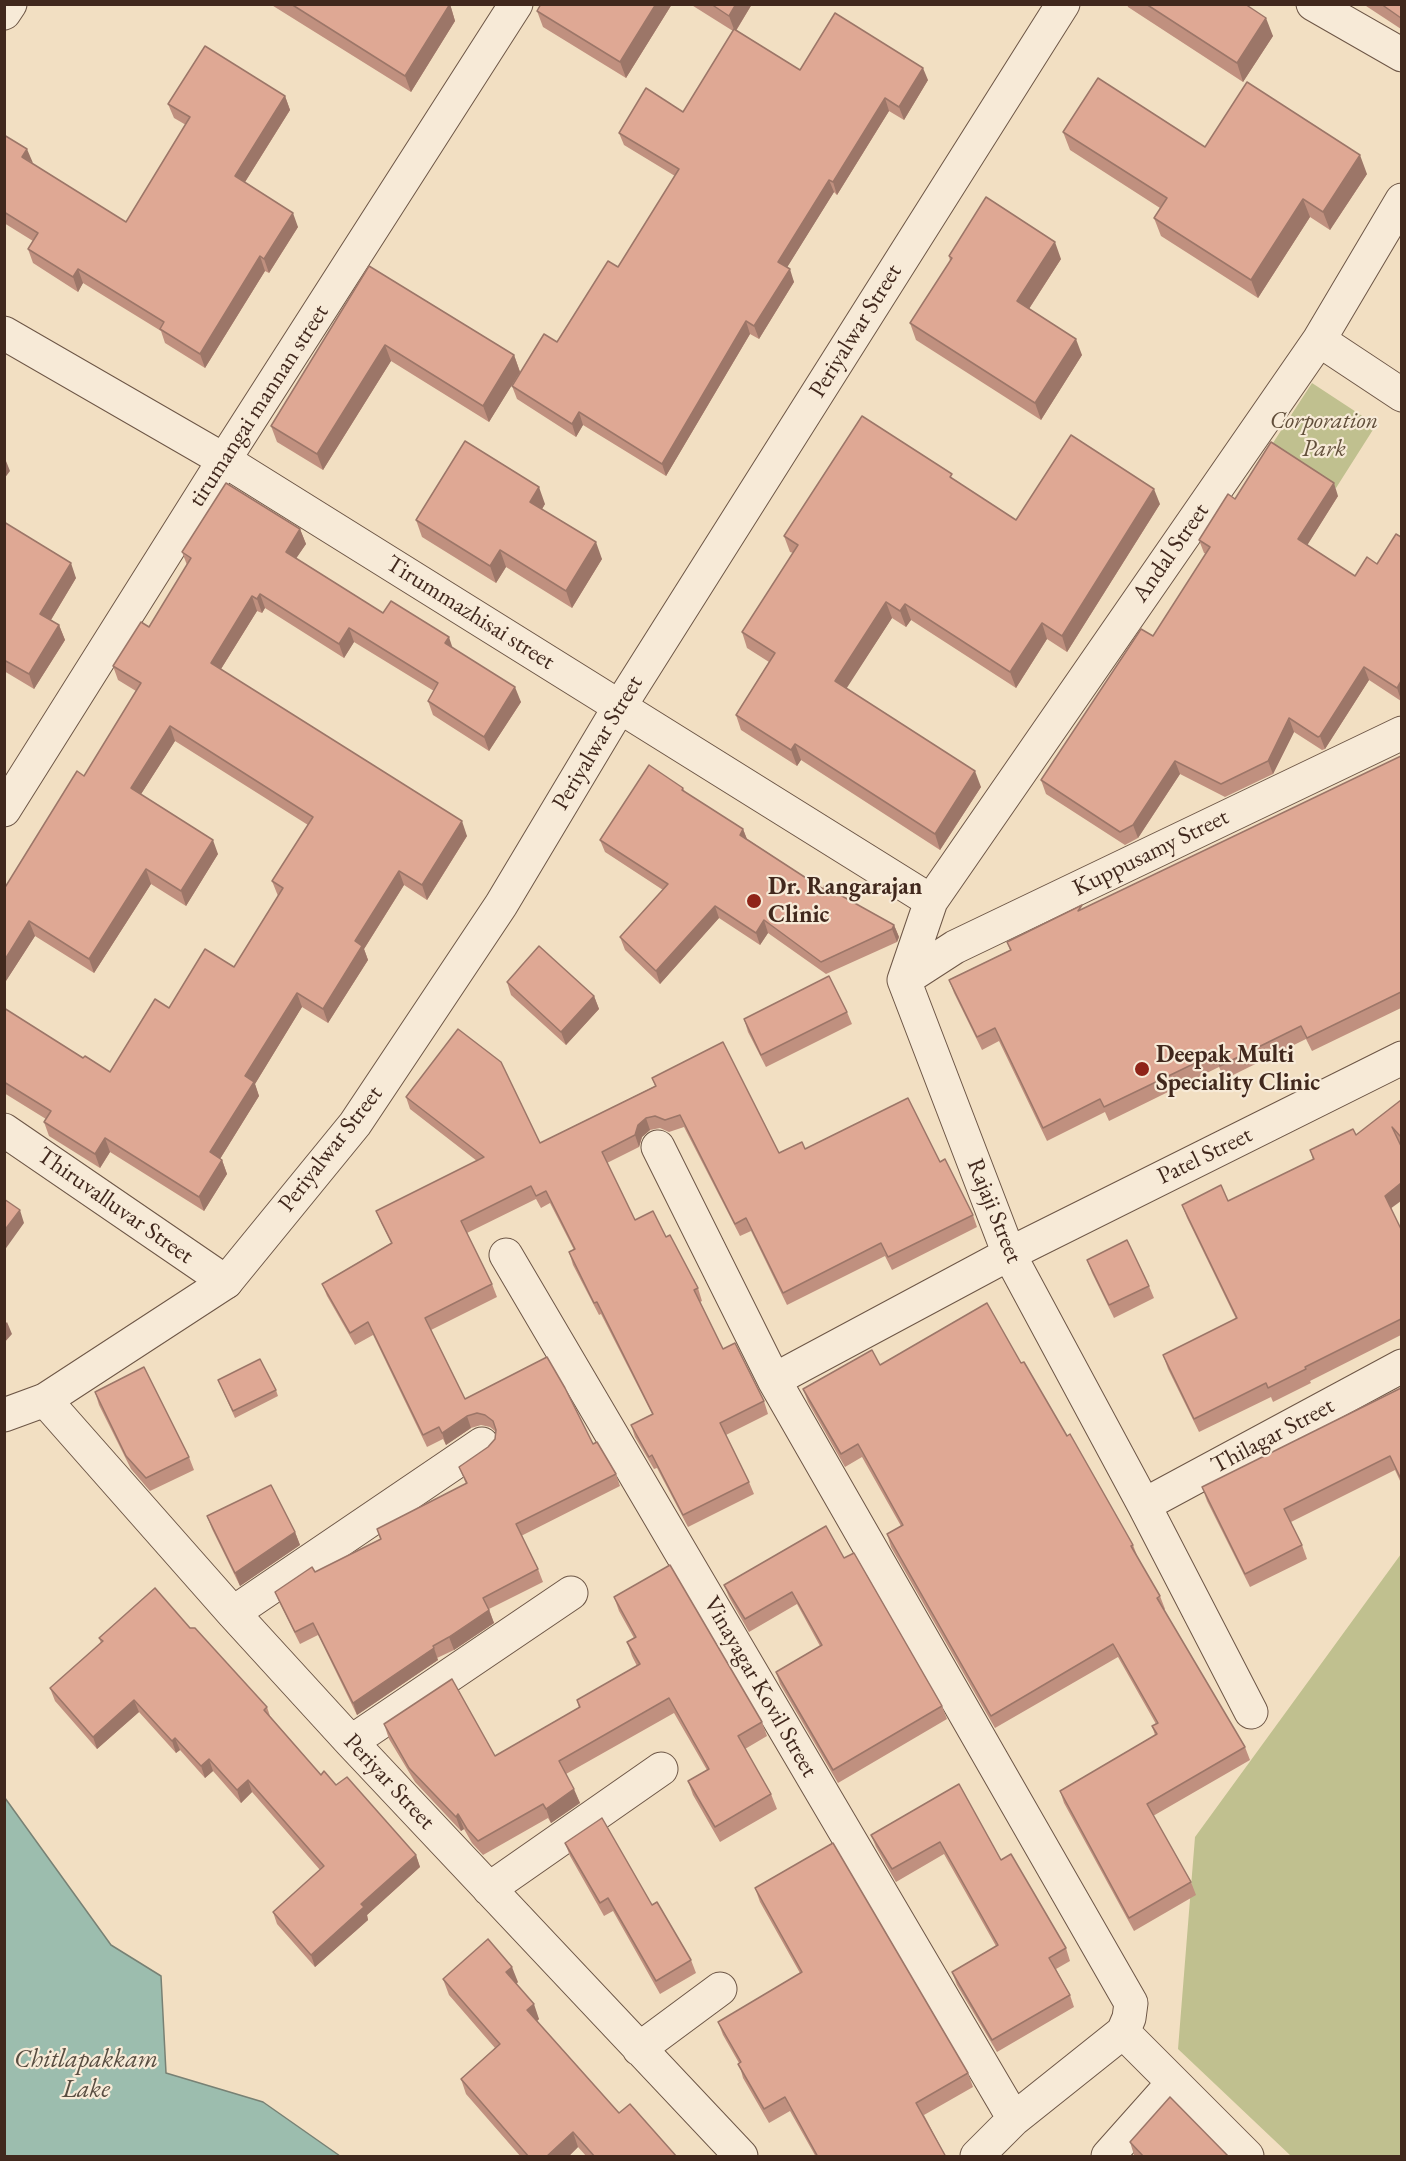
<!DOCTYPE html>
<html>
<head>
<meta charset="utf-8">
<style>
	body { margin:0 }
	#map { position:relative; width:1406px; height:2161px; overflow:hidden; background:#f2dfc2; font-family:"EB Garamond",serif }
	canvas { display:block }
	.frame { position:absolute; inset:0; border:6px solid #41281d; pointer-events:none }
</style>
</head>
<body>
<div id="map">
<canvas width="1406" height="2161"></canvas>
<div class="frame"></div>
</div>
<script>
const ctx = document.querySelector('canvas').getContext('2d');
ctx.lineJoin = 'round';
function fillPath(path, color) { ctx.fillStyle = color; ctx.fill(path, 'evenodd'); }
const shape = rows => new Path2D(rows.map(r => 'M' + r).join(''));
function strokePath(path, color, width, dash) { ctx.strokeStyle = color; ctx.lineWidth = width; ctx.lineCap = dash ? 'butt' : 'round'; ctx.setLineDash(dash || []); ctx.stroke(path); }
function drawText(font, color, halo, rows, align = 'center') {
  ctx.font = font + ' "EB Garamond",serif'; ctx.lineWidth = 4.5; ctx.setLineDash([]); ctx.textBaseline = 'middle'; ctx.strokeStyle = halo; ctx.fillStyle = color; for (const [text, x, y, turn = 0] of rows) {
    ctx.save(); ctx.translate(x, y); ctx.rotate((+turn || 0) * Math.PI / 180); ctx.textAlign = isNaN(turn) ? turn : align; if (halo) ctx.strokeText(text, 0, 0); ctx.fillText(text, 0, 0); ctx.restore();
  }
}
const green = shape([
	[1312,383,1376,425,1336,488,1271,446],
	[1401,1554,1401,2156,1291,2156,1178,2049,1195,1837]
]);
const water = shape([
	[5,1798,111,1945,161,1976,166,2073,263,2102,340,2156,5,2156,5,1798]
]);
const minor = shape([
	[1313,4,1402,55],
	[4,13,10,4],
	[4,333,224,460,931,901],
	[1319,340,1402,395],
	[4,810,224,460,516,4],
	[904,980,955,947,1402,733],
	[4,1130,226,1282],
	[658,1147,774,1380,1131,2003,1129,2018,1123,2032,1014,2119,977,2156],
	[506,1255,1014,2119],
	[774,1380,1009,1254,1402,1058],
	[45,1400,233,1613,351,1742,741,2156],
	[1144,1505,1402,1366],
	[233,1613,482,1444],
	[1251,1712,1144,1505,1009,1254,904,980,931,901,1319,340,1402,200],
	[351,1742,571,1593],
	[489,1889,661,1769],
	[1123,2032,1247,2156],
	[639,2049,720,1989],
	[1108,2156,1173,2083]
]);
const tertiary = shape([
	[4,1415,45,1400,226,1282,355,1124,501,905,620,706,1063,4]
]);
const wall = shape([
	[270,4,450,4,455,21,411,92],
	[672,4,626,78,543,27,537,11],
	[690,4,752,4,736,31,800,70,928,80,904,120,889,111,837,195,834,192,787,267,794,282,759,339,750,334,666,476,583,425,576,437,517,399,512,386,557,342,618,267,675,176,624,145,619,133,683,112,733,31],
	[1127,4,1245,4,1273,36,1243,82,1128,7],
	[1363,4,1401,4,1401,29],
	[285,96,290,110,245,182,298,227,269,273,265,271,205,368,165,343,161,331,83,283,78,292,33,263,28,249,33,241,4,223,4,135,32,164,126,222,186,125,174,118,168,104],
	[1063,132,1205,147,1367,174,1330,230,1310,217,1258,298,1161,236,1154,218,1160,208,1070,150],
	[949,256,1061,259,1029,309,1082,355,1041,420,916,340,910,323,950,261],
	[369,266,514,355,520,372,489,422,391,361,323,470,277,442,271,426],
	[955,480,1016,520,1160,504,1067,652,1047,639,1016,688,911,620,906,627,892,618,846,688,981,787,940,850,801,760,797,766,741,730,736,715,769,662,747,648,742,632,793,553,790,552,784,536],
	[1338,496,1307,545,1355,576,1377,564,1401,535,1401,701,1369,680,1325,749,1322,750,1294,732,1273,774,1225,797,1180,774,1138,838,1125,845,1046,794,1041,780,1153,636,1206,554,1204,553,1199,540,1235,499],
	[545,504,542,509,602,559,572,608,506,567,496,583,422,537,416,520],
	[4,522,76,578,51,620,59,625,65,640,34,689,4,671],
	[300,529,306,544,296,558,383,613,452,647,521,702,489,751,433,715,428,701,434,691,354,642,344,658,265,608,262,613,257,611,221,669,467,836,427,900,404,885,364,949,368,960,328,1023,302,1007,255,1084,259,1096,220,1159,222,1160,227,1174,204,1211,110,1152,100,1168,49,1136,44,1122,46,1119,4,1093,4,1008,83,1058,110,1072,169,1008,234,967,278,896,272,881,308,825,175,741,141,794,218,854,186,906,151,884,94,973,35,936,4,984,4,889,84,776,136,691,118,680,113,666,149,627,187,565,182,552],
	[1401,756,1401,1008,1312,1051,1306,1039,1225,1079,1219,1067,1109,1121,1105,1112,1047,1141,999,1041,982,1050,954,993,949,980,1010,950,1007,942,1083,909],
	[683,788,685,792,743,829,747,839,823,889,894,925,899,937,897,942,826,974,768,933,760,945,719,918,660,984,625,950,620,937,663,890,605,852,600,840],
	[507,982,594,996,599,1009,566,1045,511,995],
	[847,1012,852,1024,766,1067,748,1032,744,1019],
	[652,1078,779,1153,805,1149,940,1162,973,1215,977,1227,892,1270,885,1256,787,1305,751,1231,740,1236,684,1127,669,1132,660,1128,650,1130,642,1137,639,1147,607,1163,635,1220,666,1237,698,1288,702,1301,700,1302,723,1349,764,1401,768,1414,726,1435,749,1482,754,1494,688,1527,657,1468,654,1469,635,1437,631,1425,652,1414,601,1314,599,1315,573,1265,569,1252,574,1250,550,1203,541,1208,536,1199,467,1233,492,1284,497,1297,431,1330,465,1399,593,1444,616,1474,620,1486,521,1536,538,1569,543,1582,489,1609,494,1623,454,1650,437,1658,438,1660,357,1715,318,1635,300,1644,280,1604,275,1592,380,1539,377,1529,466,1484,459,1467,488,1447,495,1439,496,1432,490,1427,481,1425,471,1428,446,1445,443,1439,427,1447,373,1335,355,1345,327,1296,322,1284,391,1243,381,1223,376,1211,477,1161,410,1109,406,1097,540,1143,655,1086],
	[1401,1100,1401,1146,1391,1208,1401,1229,1401,1335,1310,1381,1311,1383,1273,1402,1271,1397,1199,1432,1168,1369,1163,1355,1236,1319,1187,1218,1182,1205,1228,1201,1313,1160,1310,1150,1356,1135],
	[1087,1260,1149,1286,1154,1298,1114,1318,1092,1273],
	[1021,1363,1133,1545,1138,1558,1160,1596,1165,1609,1164,1610,1245,1747,1250,1760,1153,1816,1191,1882,1196,1895,1134,1931,1064,1803,1060,1791,1155,1735,1152,1726,1156,1724,1118,1657,995,1728,891,1547,887,1534,901,1526,862,1457,845,1467,808,1402,803,1389,880,1365],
	[218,1380,276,1390,278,1396,235,1418],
	[1401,1388,1401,1483,1395,1470,1291,1522,1302,1545,1307,1559,1250,1587,1207,1501,1202,1487],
	[95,1392,189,1457,194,1470,150,1491,131,1469,99,1405],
	[207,1516,295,1532,300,1545,240,1586,212,1529],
	[844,1558,942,1706,947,1719,838,1783,780,1684,776,1672,820,1646,797,1604,749,1632,729,1597,724,1585],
	[614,1597,762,1722,767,1736,745,1749,771,1794,777,1809,720,1842,693,1795,688,1781,707,1770,674,1713,566,1774,580,1803,551,1823,548,1818,483,1855,472,1843,464,1829,461,1831,415,1782,389,1739,384,1724,495,1756,579,1708,577,1700,637,1666,632,1656,627,1642,634,1638,619,1611],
	[190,1628,267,1707,270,1716,321,1775,336,1785,416,1855,420,1867,367,1915,368,1920,315,1967,277,1924,273,1912,320,1870,252,1792,241,1803,213,1771,205,1778,180,1750,176,1753,139,1712,97,1749,55,1701,50,1688,101,1643,99,1638],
	[959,1784,1001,1860,1066,1948,1070,1961,1056,1969,1070,1995,1074,2007,997,2052,957,1985,952,1972,996,1946,944,1854,896,1882,876,1847,871,1835],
	[565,1843,652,1905,691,1960,696,1973,660,1994,613,1911,604,1916,570,1856],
	[755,1888,968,2073,973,2087,924,2115,946,2157,816,2157,790,2111,769,2123,743,2078,739,2063,723,2035,718,2022,800,1973,760,1902],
	[443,1979,518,1982,516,1984,539,2019,537,2021,619,2113,677,2157,587,2157,578,2147,568,2157,521,2157,466,2094,461,2079,495,2048,449,1995],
	[1130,2142,1229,2157,1136,2157,1134,2155]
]);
const shadedWall = shape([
	[450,4,455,21,411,92,405,76],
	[656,4,672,4,626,78,620,62],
	[736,4,752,4,735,32,729,16],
	[1266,18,1273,36,1243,82,1237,63],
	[923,68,928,80,904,120,899,107],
	[285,96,290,110,240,190,235,176],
	[885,98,889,111,837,195,833,182],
	[27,149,33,163,22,157],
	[1360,155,1367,174,1330,230,1323,212],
	[829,180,834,192,783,274,778,262],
	[1303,199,1310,217,1258,298,1251,280],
	[293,213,298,227,269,273,264,259],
	[1055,242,1061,259,1023,318,1017,301],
	[260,256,265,271,205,368,200,354],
	[78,269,83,283,78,292,73,277],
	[790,269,794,282,759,339,754,326],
	[746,321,750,334,666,476,662,464],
	[1076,339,1082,355,1041,420,1035,403],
	[385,345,391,361,323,470,317,454],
	[514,355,520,372,489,422,483,406],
	[579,412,583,425,576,437,572,424],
	[4,456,10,471,4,479],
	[1334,483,1338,496,1303,552,1298,539],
	[539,487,545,504,536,519,530,502],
	[1154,489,1160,504,1067,652,1062,636],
	[300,529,306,544,291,566,286,552],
	[596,542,602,559,572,608,566,591],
	[500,550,506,567,496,583,490,566],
	[71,563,76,578,46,628,40,614],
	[260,594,265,608,262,613,257,599],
	[252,596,257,611,216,677,211,663],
	[886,602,892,618,841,697,835,681],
	[905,604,911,620,906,627,900,611],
	[1042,623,1047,639,1016,688,1010,672],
	[59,625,65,640,34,689,29,674],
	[349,628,354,642,344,658,339,644],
	[449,637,454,652,445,643],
	[1364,667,1369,680,1325,749,1320,736],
	[1401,681,1401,700,1397,688],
	[515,687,521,702,489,751,484,737],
	[1289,718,1294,732,1273,774,1268,761],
	[170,726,175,741,136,802,131,788],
	[795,744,801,760,797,766,791,750],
	[1175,761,1180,774,1138,838,1133,825],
	[975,771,981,787,940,850,935,834],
	[462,821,467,836,427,900,422,885],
	[743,829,748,842,740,835],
	[213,840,218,854,186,906,181,891],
	[146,869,151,884,94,973,89,959],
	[399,871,404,885,364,949,368,960,328,1023,323,1009,355,941],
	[715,906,719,918,660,984,656,971],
	[764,920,768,933,760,945,756,933],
	[29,921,35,936,4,984,4,961],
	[894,925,899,937,897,942,892,929],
	[297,993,302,1007,255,1084,259,1096,215,1167,210,1152,245,1076],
	[594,996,599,1009,566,1045,561,1032],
	[646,1118,650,1130,642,1137,639,1147,635,1135,638,1125],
	[105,1138,110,1152,100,1168,95,1154],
	[222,1160,227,1174,204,1211,199,1197],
	[1401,1183,1401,1201,1390,1209,1385,1196],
	[20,1210,24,1223,4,1251,4,1231],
	[7,1322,12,1334,4,1343,4,1325],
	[467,1416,471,1428,446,1445,442,1433],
	[295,1532,300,1545,240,1586,235,1573],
	[489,1610,494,1623,454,1650,449,1637],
	[434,1648,438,1660,357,1715,353,1703],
	[134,1700,139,1712,97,1749,93,1737],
	[175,1738,180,1750,176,1753,172,1741],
	[209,1759,213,1771,205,1778,201,1766],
	[248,1780,252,1792,241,1803,237,1790],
	[574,1789,580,1803,551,1823,546,1809],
	[458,1814,464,1829,461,1831,456,1817],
	[416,1855,420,1867,367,1915,368,1920,315,1967,311,1955,361,1904],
	[512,1967,518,1982,512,1988,506,1972],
	[534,2004,539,2019,533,2025,527,2010],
	[573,2132,578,2147,568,2157,546,2157]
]);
const building = shape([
	[291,4,450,4,405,76,291,4],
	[541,4,656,4,620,62,537,11,541,4],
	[711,4,736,4,729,16,711,4],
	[1146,4,1245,4,1266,18,1237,63,1146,4],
	[1381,4,1401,4,1401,18,1381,4],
	[835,13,923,68,899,107,885,98,833,182,829,180,778,262,790,269,754,326,746,321,662,464,579,412,572,424,512,386,544,334,557,342,608,261,618,267,679,169,619,133,646,88,683,112,734,29,800,70,835,13],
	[205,46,285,96,235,176,293,213,264,259,260,256,200,354,160,329,164,322,78,269,73,277,28,249,38,233,4,212,4,135,27,149,22,157,126,222,190,117,168,104,205,46],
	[1098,78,1205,147,1247,82,1360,155,1323,212,1303,199,1251,280,1154,218,1167,198,1063,132,1098,78],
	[986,197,1055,242,1017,301,1076,339,1035,403,910,323,952,258,949,256,986,197],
	[369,266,514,355,483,406,385,345,317,454,271,426,369,266],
	[862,416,952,474,950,477,1016,520,1071,435,1154,489,1062,636,1042,623,1010,672,905,604,900,611,886,602,835,681,975,771,935,834,795,744,791,750,736,715,775,653,742,632,798,545,784,536,862,416],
	[465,441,539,487,530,502,596,542,566,591,500,550,490,566,416,520,465,441],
	[1271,442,1334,483,1298,539,1355,576,1367,557,1377,564,1396,534,1401,537,1401,535,1401,681,1397,688,1364,667,1320,736,1318,737,1289,718,1268,761,1221,784,1175,761,1133,825,1120,832,1041,780,1141,629,1153,636,1210,547,1199,540,1228,494,1235,499,1271,442],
	[226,483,300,529,286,552,383,613,391,601,449,637,445,643,515,687,484,737,428,701,438,683,349,628,339,644,260,594,257,599,252,596,211,663,462,821,422,885,399,871,355,941,362,946,323,1009,297,993,245,1076,254,1082,210,1152,222,1160,199,1197,105,1138,95,1154,44,1122,51,1111,4,1082,4,1008,83,1058,85,1056,110,1072,155,999,169,1008,205,949,234,967,283,888,272,881,313,817,170,726,131,788,213,840,181,891,146,869,89,959,29,921,4,961,4,889,77,771,84,776,141,683,113,666,141,622,149,627,191,558,182,552,226,483],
	[4,522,71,563,40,614,59,625,29,674,4,660,4,522],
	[1401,756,1401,992,1307,1038,1301,1026,1220,1066,1214,1054,1104,1107,1100,1099,1043,1128,995,1028,977,1037,949,980,1011,950,1007,942,1082,905,1078,911,1401,756],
	[649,765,683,788,682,790,743,829,740,835,823,889,824,886,894,925,892,929,821,962,764,920,756,933,715,906,656,971,620,937,668,884,600,840,649,765],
	[539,946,594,996,561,1032,507,982,539,946],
	[829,976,847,1012,761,1055,744,1019,829,976],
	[458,1029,501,1062,540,1143,656,1086,652,1078,723,1042,779,1153,802,1142,805,1149,908,1098,940,1162,945,1159,973,1215,888,1257,881,1243,783,1293,746,1218,735,1224,680,1115,665,1120,655,1116,646,1118,638,1125,635,1135,602,1152,635,1220,653,1211,666,1237,670,1235,698,1288,694,1290,723,1349,735,1343,764,1401,720,1423,749,1482,683,1515,652,1455,649,1457,631,1425,653,1414,597,1302,594,1303,569,1252,575,1249,546,1191,536,1196,531,1186,461,1221,492,1284,425,1318,465,1399,547,1357,565,1388,593,1444,597,1442,616,1474,516,1524,538,1569,483,1598,489,1610,449,1637,433,1646,434,1648,353,1703,313,1623,295,1632,275,1592,312,1567,315,1572,381,1539,377,1529,467,1483,459,1467,488,1447,495,1439,496,1430,493,1421,485,1415,477,1413,467,1416,442,1433,439,1427,423,1435,368,1322,350,1333,322,1284,392,1243,376,1211,484,1157,406,1097,458,1029],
	[1401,1100,1401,1137,1392,1127,1401,1146,1401,1183,1385,1196,1401,1229,1401,1319,1305,1367,1306,1369,1268,1388,1266,1383,1194,1419,1163,1355,1237,1318,1182,1205,1221,1185,1228,1201,1314,1159,1310,1150,1353,1129,1356,1135,1401,1100],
	[4,1199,20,1210,4,1231,4,1199],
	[1127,1240,1149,1286,1109,1305,1087,1260,1127,1240],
	[987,1303,1021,1363,1024,1362,1067,1436,1070,1434,1133,1545,1131,1546,1160,1596,1157,1598,1245,1747,1147,1804,1191,1882,1129,1918,1060,1791,1157,1734,1152,1726,1158,1723,1113,1644,991,1716,887,1534,903,1525,858,1444,841,1454,803,1389,872,1350,880,1365,987,1303],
	[260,1359,276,1390,233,1411,218,1380,260,1359],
	[144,1367,189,1457,146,1478,126,1456,95,1392,144,1367],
	[1401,1388,1401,1476,1400,1477,1390,1456,1284,1509,1302,1545,1245,1574,1202,1487,1401,1388],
	[271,1485,295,1532,235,1573,207,1516,271,1485],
	[826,1526,844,1558,854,1553,942,1706,833,1770,776,1672,822,1645,792,1592,745,1619,724,1585,826,1526],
	[670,1565,762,1722,738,1736,771,1794,715,1827,688,1781,709,1769,669,1698,559,1761,574,1789,546,1809,543,1804,478,1841,467,1829,458,1814,456,1817,409,1768,384,1724,452,1679,495,1756,580,1707,577,1700,640,1664,627,1642,636,1637,614,1597,670,1565],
	[155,1588,190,1628,195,1628,267,1707,264,1710,321,1775,324,1771,336,1785,347,1777,416,1855,361,1904,364,1907,311,1955,273,1912,324,1866,248,1780,237,1790,209,1759,201,1766,175,1738,172,1741,134,1700,93,1737,50,1688,103,1641,99,1638,155,1588],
	[959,1784,1001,1860,1011,1854,1066,1948,1049,1958,1070,1995,992,2040,952,1972,998,1945,940,1842,892,1869,871,1835,959,1784],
	[602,1818,652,1905,657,1902,691,1960,656,1981,608,1898,600,1903,565,1843,602,1818],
	[833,1843,968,2073,916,2103,946,2157,818,2157,785,2097,764,2109,738,2064,741,2062,718,2022,802,1972,755,1888,833,1843],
	[488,1939,512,1967,506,1972,534,2004,527,2010,619,2113,630,2104,677,2157,595,2157,573,2132,546,2157,529,2157,461,2079,500,2044,443,1979,488,1939],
	[1170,2097,1229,2157,1144,2157,1130,2142,1170,2097]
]);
const markers = [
	[754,901,8,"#8f2418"],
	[1142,1069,8,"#8f2418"]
];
const streetNames = [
	["Periyalwar Street",856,331,-58],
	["tirumangai mannan street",259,406,-57],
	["Andal Street",1171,553,-55],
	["Tirummazhisai street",470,613,32],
	["Periyalwar Street",598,743,-59],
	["Kuppusamy Street",1151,853,-26],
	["Periyalwar Street",331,1149,-52],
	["Patel Street",1205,1156,-26],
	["Thiruvalluvar Street",115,1206,35],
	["Rajaji Street",994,1211,68],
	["Thilagar Street",1273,1436,-28],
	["Vinayagar Kovil Street",760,1687,60],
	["Periyar Street",389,1782,47]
];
const parkNames = [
	["Corporation",1324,421],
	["Park",1324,449]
];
const poiNames = [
	["Dr. Rangarajan",768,887],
	["Clinic",768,915],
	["Deepak Multi",1156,1055],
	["Speciality Clinic",1156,1083]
];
const waterNames = [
	["Chitlapakkam",86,2060],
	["Lake",86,2090]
];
fillPath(green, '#c0c08f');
fillPath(water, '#9cbdae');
strokePath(water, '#788174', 1.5);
strokePath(minor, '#6d5646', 35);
strokePath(tertiary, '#6d5646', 35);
strokePath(minor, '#f7ead7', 33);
strokePath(tertiary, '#f7ead7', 33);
fillPath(wall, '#c0907f');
fillPath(shadedWall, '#9c7668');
fillPath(building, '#dfa894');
strokePath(building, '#9c7668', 1.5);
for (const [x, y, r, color] of markers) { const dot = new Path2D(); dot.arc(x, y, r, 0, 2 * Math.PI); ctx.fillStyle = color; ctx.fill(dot); strokePath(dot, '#f7ead7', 2); }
drawText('24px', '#41281d', '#f7ead7', streetNames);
drawText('italic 24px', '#614e3a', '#f7ead7', parkNames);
drawText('bold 24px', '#41281d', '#f7ead7', poiNames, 'left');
drawText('italic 26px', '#584d41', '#f7ead7', waterNames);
</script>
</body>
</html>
